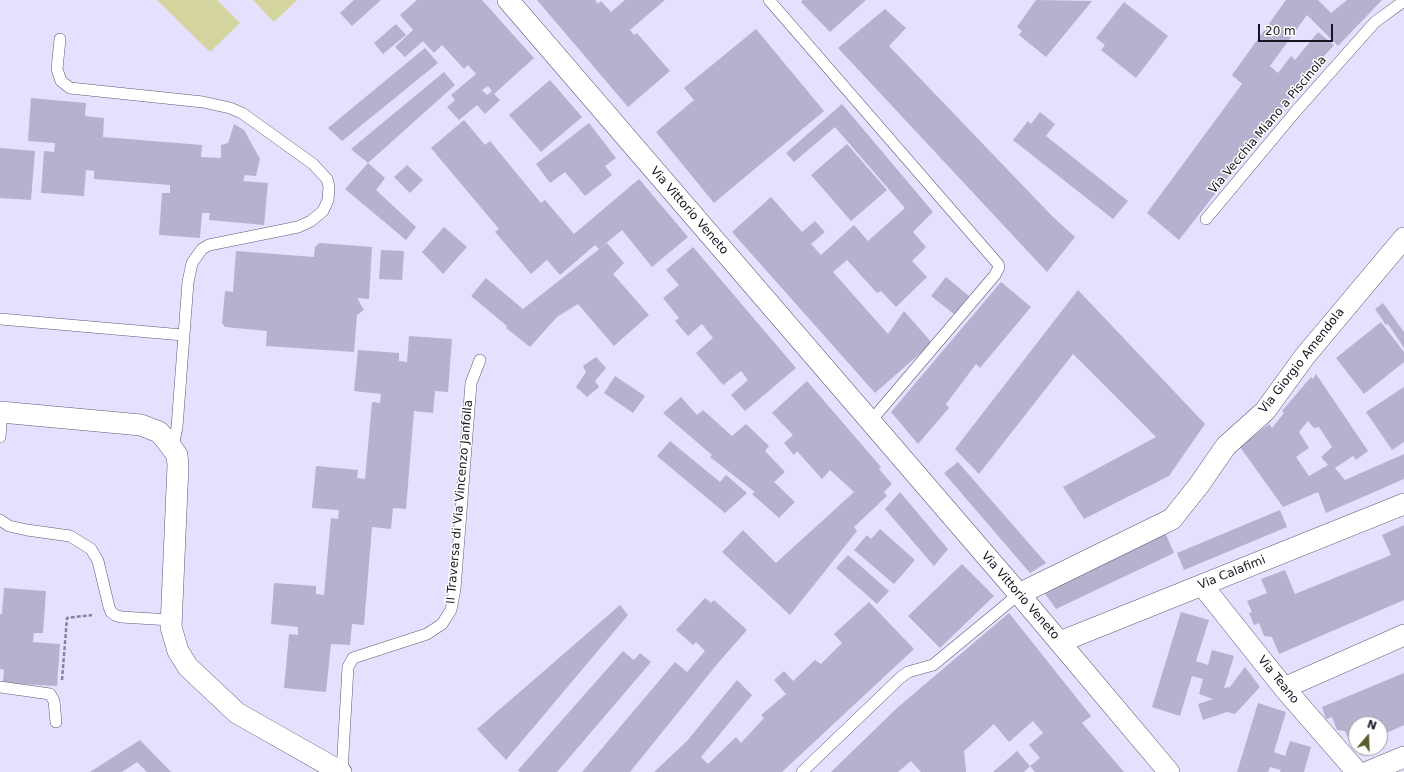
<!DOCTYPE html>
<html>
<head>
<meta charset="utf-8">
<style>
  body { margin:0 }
  #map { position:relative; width:1404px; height:772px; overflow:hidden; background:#e4e0fe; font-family:"DejaVu Sans",sans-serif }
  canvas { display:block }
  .north { position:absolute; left:1348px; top:716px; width:40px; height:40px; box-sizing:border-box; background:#fff; border:1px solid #a2a1a5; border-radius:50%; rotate:19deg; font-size:11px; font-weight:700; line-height:16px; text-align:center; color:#17151f }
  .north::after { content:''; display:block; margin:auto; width:14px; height:18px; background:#5b5b28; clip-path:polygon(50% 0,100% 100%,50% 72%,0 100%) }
  .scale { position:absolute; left:1258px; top:24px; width:75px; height:18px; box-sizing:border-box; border:2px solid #17151f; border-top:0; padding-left:5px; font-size:12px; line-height:14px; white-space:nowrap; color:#17151f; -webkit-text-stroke:3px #fff; paint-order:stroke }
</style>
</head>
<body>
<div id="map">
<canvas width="1404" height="772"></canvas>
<div class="north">N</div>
<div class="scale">20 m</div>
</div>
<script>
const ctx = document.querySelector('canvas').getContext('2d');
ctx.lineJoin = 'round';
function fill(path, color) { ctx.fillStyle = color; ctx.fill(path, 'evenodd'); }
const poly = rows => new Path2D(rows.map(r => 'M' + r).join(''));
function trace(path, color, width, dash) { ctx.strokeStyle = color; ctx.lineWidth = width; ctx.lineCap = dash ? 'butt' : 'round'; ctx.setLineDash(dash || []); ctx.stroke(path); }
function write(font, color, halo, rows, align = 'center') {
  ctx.font = font + ' "DejaVu Sans",sans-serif'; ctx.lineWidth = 3; ctx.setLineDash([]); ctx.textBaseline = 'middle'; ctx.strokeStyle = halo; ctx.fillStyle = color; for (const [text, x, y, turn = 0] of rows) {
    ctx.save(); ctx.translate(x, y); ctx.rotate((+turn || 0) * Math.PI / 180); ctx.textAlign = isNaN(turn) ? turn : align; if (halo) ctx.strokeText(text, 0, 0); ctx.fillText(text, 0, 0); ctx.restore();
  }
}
fill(poly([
  [157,0,217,0,240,23,210,52],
  [253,0,297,0,274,22]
]), '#d4d59e');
fill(poly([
  [354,0,381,0,352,26,340,13],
  [417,0,482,0,534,58,494,94,500,100,485,114,477,105,459,120,447,107,455,100,451,95,476,74,468,65,464,69,442,45,434,53,423,41,405,57,395,47,413,30,400,15],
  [488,86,492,91,487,95,482,90],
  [537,0,595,0,598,4,601,1,611,12,625,0,665,0,630,30,634,35,637,33,670,71,628,107],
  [803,0,866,0,830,32,801,2],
  [1036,0,1092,1,1046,57,1019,35,1022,31,1017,27],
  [1286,0,1318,0,1331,13,1347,0,1382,0,1338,46,1307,15,1270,66,1278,73,1291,56,1295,60,1318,32,1334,45,1310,72,1179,240,1147,213,1242,84,1232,75],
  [1124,2,1168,36,1136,78,1101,50,1105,45,1096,38],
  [885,9,906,28,889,46,1053,217,1075,237,1047,272,838,48],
  [396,24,406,35,383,54,374,43],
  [756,29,824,111,714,203,656,132,694,100,684,88],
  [425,48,438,63,342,141,328,128],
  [444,72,455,85,368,163,351,149],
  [550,80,582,117,541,152,509,115],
  [31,98,86,103,85,116,104,118,103,137,202,145,201,157,221,158,221,145,228,143,234,124,244,130,260,159,256,176,245,175,243,181,268,183,264,225,209,220,210,213,202,213,200,238,159,235,162,193,170,193,170,185,94,179,94,171,86,170,84,196,41,193,44,151,54,152,55,143,28,141],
  [842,104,933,212,913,232,926,247,912,261,927,277,896,307,881,291,877,293,847,260,833,272,888,334,904,311,932,343,875,393,732,232,771,197,802,232,815,221,825,232,811,244,821,255,854,225,868,241,905,208,835,127,794,162,786,153],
  [1040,112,1055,124,1046,136,1128,201,1113,219,1013,140,1028,121,1031,124],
  [464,120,485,145,490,141,541,203,545,200,574,234,639,179,688,237,652,267,622,230,599,249,595,245,560,275,547,260,531,274,495,232,499,229,431,148],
  [589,123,616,158,605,166,612,175,585,196,565,172,550,183,536,164],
  [847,144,887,190,851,221,811,175],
  [0,148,35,151,31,200,0,198],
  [368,163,385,178,376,190,416,227,406,240,345,189],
  [407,165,423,180,410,193,394,177],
  [444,227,467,247,443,274,422,252],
  [319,243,372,247,369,299,357,298,364,310,357,315,354,352,266,346,267,331,225,327,222,323,225,291,233,292,236,251,314,257,315,247],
  [607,243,624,263,613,274,649,315,614,346,578,304,557,317,530,347,506,328,507,326,471,296,486,278,523,309],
  [693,247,796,368,745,411,731,395,748,380,741,371,723,385,696,353,713,338,702,324,688,336,675,321,679,318,663,298,679,285,666,270],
  [381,250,404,251,402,280,379,279],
  [946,277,969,296,954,314,931,296],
  [1001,282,1031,307,980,368,976,364,946,404,949,408,918,444,891,412],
  [1078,290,1205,424,1169,476,1084,519,1063,487,1156,437,1073,354,979,474,955,449],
  [1383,303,1404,332,1404,348,1388,324,1386,325,1375,309],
  [1381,322,1404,352,1404,362,1364,394,1336,358],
  [409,336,452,339,448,392,435,391,433,413,414,411,406,509,393,508,391,529,372,527,364,625,352,624,350,645,331,644,326,692,284,688,289,634,298,635,298,627,271,624,274,583,316,586,316,594,324,595,331,518,338,519,339,510,312,508,316,466,358,470,357,478,365,479,372,402,380,403,381,394,354,391,358,350,399,353,399,361,407,362],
  [596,357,606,368,595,381,599,387,587,397,576,387,586,372,583,366],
  [1316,374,1368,451,1356,460,1353,456,1335,468,1345,480,1404,454,1404,479,1326,513,1318,492,1283,507,1240,447,1269,424,1272,428,1284,413,1282,411,1311,377,1313,379],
  [1308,421,1314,428,1319,427,1332,447,1321,457,1328,465,1309,476,1296,457,1309,448,1299,432],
  [615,376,645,396,633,413,604,393],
  [807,381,881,467,879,469,892,484,884,492,887,496,854,527,857,531,790,615,722,552,743,530,776,563,854,492,830,470,822,479,797,451,794,455,784,443,793,435,772,413],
  [1404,387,1404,442,1392,450,1366,412],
  [681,397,697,415,703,410,732,436,746,424,769,446,765,451,785,472,774,482,795,502,779,518,752,494,755,492,710,457,712,455,663,413],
  [670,441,720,482,726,475,747,493,725,513,657,456],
  [958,462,1046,563,1030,573,944,473],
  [900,492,948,549,934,566,885,509],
  [1280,510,1287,527,1184,570,1177,553],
  [1404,525,1404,600,1279,654,1272,637,1264,636,1259,623,1254,625,1249,613,1252,612,1247,601,1267,593,1261,579,1285,570,1295,594,1391,555,1382,535],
  [880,529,915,560,894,584,854,550,867,535,871,539],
  [1165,532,1174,553,1056,609,1043,591],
  [848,555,889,591,877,604,836,568],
  [962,564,994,596,940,648,908,616],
  [4,588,46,591,43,633,34,633,33,642,60,644,57,686,3,683,4,670,0,669,0,614,2,614],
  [705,598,711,603,714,600,747,630,718,663,630,772,582,772,675,662,687,672,705,651,696,642,693,645,676,630],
  [869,602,914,649,782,772,654,772,687,741,737,680,752,695,701,757,708,764,736,737,741,743,764,718,761,715,786,694,774,680,784,671,793,681,815,660,821,664,842,643,834,634],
  [620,605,628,615,506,760,477,729],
  [1181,612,1209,620,1196,661,1208,665,1212,650,1234,656,1224,688,1230,687,1245,667,1260,687,1235,714,1227,712,1203,720,1198,704,1213,699,1199,694,1203,679,1192,676,1180,716,1152,707],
  [1009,613,1091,716,1082,723,1124,772,1035,772,1030,766,1024,772,993,772,1017,751,1030,766,1040,758,1029,745,1043,733,1033,721,1009,742,994,724,964,751,966,772,921,772,911,761,898,772,831,772,897,708],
  [623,651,634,660,640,653,651,662,557,772,520,772,518,770],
  [1404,673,1404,725,1380,736,1380,724,1356,724,1356,746,1352,748,1345,731,1337,730,1332,717,1326,719,1322,707],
  [1258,703,1286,712,1274,752,1285,756,1290,741,1311,747,1304,772,1280,772,1281,770,1270,767,1268,772,1237,772],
  [140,740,171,772,147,772,137,762,122,772,90,772]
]), '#b5b1ce');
const lane = poly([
  [769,0,998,264,999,267,995,275,870,422],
  [60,39,57,69,61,81,70,88,203,102,230,108,242,113,313,164,327,179,329,187,328,200,323,211,311,221,298,227,209,245,202,249,192,263,188,282,177,427,173,447],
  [1206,219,1296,111,1375,22,1404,1],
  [0,319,183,335],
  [0,437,2,412],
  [0,520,9,526,27,530,70,536,91,549,98,561,109,607,111,612,115,615,121,617,171,620],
  [0,687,50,694,54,701,56,722],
  [342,772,348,667,353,658,427,634,442,624,451,610,455,589,471,383,480,360],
  [802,772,900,678,908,672,933,665,1019,594]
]);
const street = poly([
  [508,0,1019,594,1169,772],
  [0,412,141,425,159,432,166,440,177,455,178,465,171,627,178,651,188,667,237,713,341,772],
  [1202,585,1284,688,1357,772],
  [1019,594,1172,519,1199,485,1226,446,1265,411,1305,356,1404,238],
  [1060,642,1404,504],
  [1284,688,1404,635],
  [1368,772,1404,757]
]);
trace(lane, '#5d5a74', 12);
trace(street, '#5d5a74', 22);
trace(poly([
  [62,680,67,618,92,615]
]), '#88859a', 2.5, [4, 2]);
trace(lane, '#fff', 11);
trace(street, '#fff', 21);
write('12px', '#17151f', '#fff', [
  ["Via Vecchia Miano a Piscinola",1268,125,-50],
  ["Via Vittorio Veneto",689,211,49],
  ["Via Giorgio Amendola",1302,361,-52],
  ["II Traversa di Via Vincenzo Janfolla",460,502,-85],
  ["Via Calafimi",1232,573,-22],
  ["Via Vittorio Veneto",1020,596,49],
  ["Via Teano",1278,680,51]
]);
</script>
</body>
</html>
